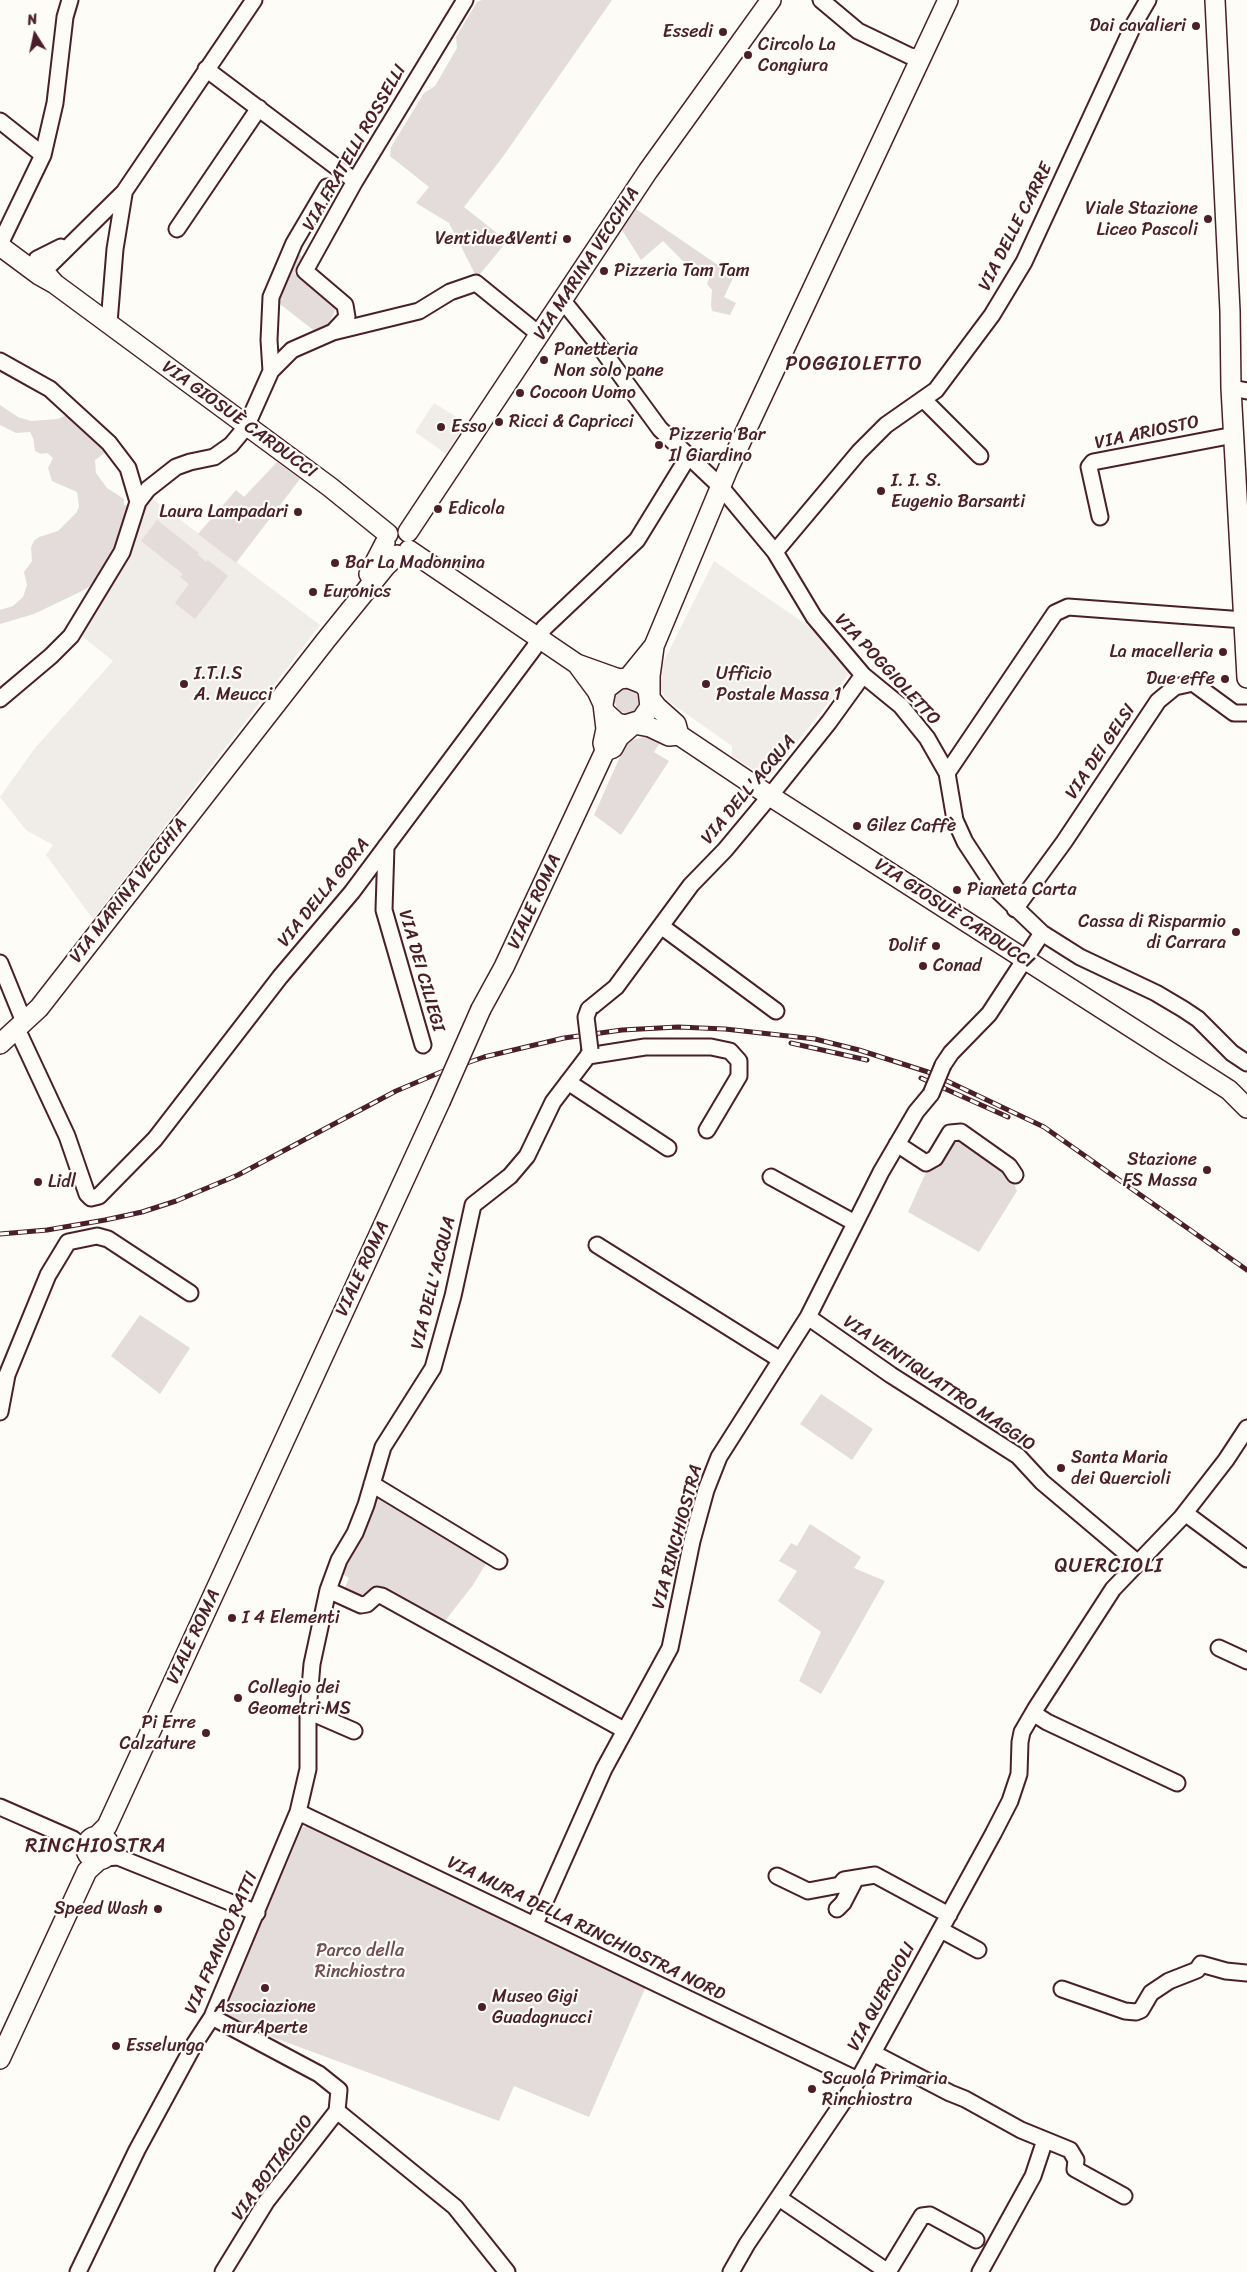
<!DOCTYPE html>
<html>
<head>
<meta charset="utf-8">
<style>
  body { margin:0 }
  #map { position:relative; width:1247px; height:2272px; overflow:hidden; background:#fdfcf7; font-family:Sriracha,sans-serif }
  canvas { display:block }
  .north { position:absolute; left:10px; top:10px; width:50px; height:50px; -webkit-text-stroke:4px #fdfcf7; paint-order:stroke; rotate:350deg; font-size:14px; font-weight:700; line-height:20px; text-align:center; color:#4a1f2b }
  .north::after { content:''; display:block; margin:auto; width:18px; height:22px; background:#4a1f2b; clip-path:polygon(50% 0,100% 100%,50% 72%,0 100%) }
</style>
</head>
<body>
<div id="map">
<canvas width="1247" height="2272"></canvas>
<div class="north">N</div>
</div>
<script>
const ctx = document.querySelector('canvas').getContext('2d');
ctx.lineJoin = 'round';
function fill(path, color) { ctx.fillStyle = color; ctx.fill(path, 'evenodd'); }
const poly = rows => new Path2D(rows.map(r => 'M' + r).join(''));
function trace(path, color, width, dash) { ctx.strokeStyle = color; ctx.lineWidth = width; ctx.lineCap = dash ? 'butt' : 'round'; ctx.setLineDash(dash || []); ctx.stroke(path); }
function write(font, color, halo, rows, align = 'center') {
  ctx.font = font + ' Sriracha,sans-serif'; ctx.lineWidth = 4.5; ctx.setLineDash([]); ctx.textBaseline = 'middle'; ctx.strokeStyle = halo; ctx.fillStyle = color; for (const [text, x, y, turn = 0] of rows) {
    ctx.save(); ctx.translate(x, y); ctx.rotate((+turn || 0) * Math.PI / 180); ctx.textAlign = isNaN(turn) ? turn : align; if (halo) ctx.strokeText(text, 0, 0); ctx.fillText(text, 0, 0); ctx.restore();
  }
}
fill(poly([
  [434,403,466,423,446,454,415,432],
  [146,494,320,625,93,919,46,855,53,845,26,830,0,797,35,748,113,661,78,633],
  [714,561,814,630,849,673,836,693,768,779,732,756,732,746,671,703,664,696,659,686,660,669]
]), '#f0ece8');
fill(poly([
  [482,0,612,0,502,158,464,207,507,241,477,278,449,223,416,203,429,187,390,156,391,147,424,93,435,86,457,48,456,37,477,2],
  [636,209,734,276,724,297,736,303,730,315,712,311,711,305,712,290,707,284,710,275,684,262,663,241,641,260,622,230],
  [292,250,303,257,294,273,337,307,327,327,317,333,271,297],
  [0,405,18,417,31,421,58,419,71,413,110,449,95,460,96,473,107,488,124,499,124,505,133,507,122,545,100,579,82,591,34,614,0,624,0,610,13,606,23,597,27,585,24,572,32,561,31,547,34,541,39,537,58,531,77,512,79,506,77,492,52,481,48,468,53,458,47,453,41,454,35,451,33,438,30,432,16,433,0,425],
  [277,462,300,479,236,563,198,534,236,490,244,497],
  [157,520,199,553,198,555,206,562,208,560,228,576,195,619,175,603,189,584,180,577,183,574,141,541],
  '615 701a12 12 0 1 1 24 0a12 12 0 1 1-24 0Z',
  [649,736,660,743,654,752,669,761,621,835,594,815,627,741],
  [956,1136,1008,1170,1017,1191,979,1252,908,1212,927,1170,936,1166],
  [140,1315,190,1348,160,1394,111,1356],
  [821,1394,873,1429,852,1460,800,1424],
  [378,1493,488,1560,473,1585,441,1626,374,1591,365,1602,342,1594,349,1578,342,1574],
  [810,1524,861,1557,854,1568,885,1581,821,1694,799,1681,821,1632,778,1601,797,1571,779,1561,791,1543,797,1546],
  [307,1826,647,1984,589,2117,514,2086,499,2121,221,2018,302,1828]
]), '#e3dcda');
const minor = poly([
  [821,0,858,31,910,56,921,58],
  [206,69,355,181],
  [0,121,43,155],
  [177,229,259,108],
  [0,244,43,155,55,103,65,17,70,0],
  [37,259,61,247],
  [47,275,48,267,124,192,254,0],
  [563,301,597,343,660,429,720,486,775,552,814,617,863,675,901,706,927,738,947,773,955,820,965,842,996,889,1042,933,1080,957,1156,993,1183,1009,1198,1019,1232,1053,1247,1063],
  [109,323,115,249,124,194],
  [334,331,347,317,345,305,305,271,355,181,465,0],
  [0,361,50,389,109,443,128,468,138,502],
  [271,371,269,340,271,297,294,243,327,187],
  [1231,388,1247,391],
  [923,399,980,456],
  [1100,517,1089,467,1093,462,1234,435],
  [775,552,859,452,886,425,936,390,992,315,1024,262,1134,24,1148,0],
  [0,699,51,656,71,636,122,552,138,502,148,489,176,467,190,462,214,457,231,445,246,427,271,371,292,350,333,332,419,311,450,292,476,283,540,335],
  [947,773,1055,613,1068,607,1244,620],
  [386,846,384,910,423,1045],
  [1015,909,1064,842,1158,701,1175,687,1193,683,1234,713,1247,713],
  [661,926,776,1011],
  [0,963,24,1022],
  [589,1009,616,987,691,885,725,850,770,796,829,722,863,675],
  [17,1029,67,1136,87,1194,91,1198,99,1196,155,1139,280,977,352,892,534,648,544,628,637,540,688,457],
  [588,1056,645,1047,711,1047,730,1051,739,1061,739,1076,707,1130],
  [943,1065,951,1053,989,1014,1042,933],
  [568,1082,668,1148],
  [897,1144,926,1163,935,1158,950,1133,961,1132,1009,1166,1015,1175],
  [771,1177,855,1223],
  [597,1245,779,1359],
  [808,1317,891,1375,1018,1456,1042,1482,1138,1563],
  [0,1412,7,1375,48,1275,68,1242,97,1236,108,1239,190,1293],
  [372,1484,499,1561],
  [1185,1513,1247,1559],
  [328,1590,361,1605,367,1604,377,1595,382,1596,624,1730],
  [1219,1648,1247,1661],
  [308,1711,354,1731],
  [1033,1713,1047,1722,1177,1783],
  [0,1807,73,1839,85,1849],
  [298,1812,858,2080],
  [104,1858,118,1857,257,1913],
  [777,1876,808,1891,840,1885,844,1880,875,1875,949,1915],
  [837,1909,843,1903,856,1878],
  [535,1924,604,1769,670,1648,692,1541,706,1490,719,1457,808,1317,881,1172,916,1112,931,1094],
  [941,1930,978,1950],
  [1062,1989,1125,2011,1136,2012,1141,2010,1151,1993,1169,1981,1197,1970,1201,1964,1226,1971,1247,1973],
  [212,2017,319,2074,339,2090,337,2111],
  [873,2053,950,2093,965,2099,1021,2130,1070,2150,1076,2160,1075,2169,1124,2196],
  [337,2111,455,2207,507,2272],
  [779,2198,888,2272],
  [78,2272,137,2150,195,2043,212,2017,298,1812,308,1769,308,1711,312,1664,328,1590,339,1560,355,1533,366,1505,383,1447,433,1368,453,1296,473,1205,510,1176,527,1156,553,1102,588,1056,590,1050],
  [223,2272,266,2202,337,2111],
  [731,2272,747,2244,858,2080,993,1834,1010,1801,1019,1774,1020,1742,1022,1732,1036,1708,1113,1589,1181,1518,1226,1460,1247,1428],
  [888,2272,922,2216,930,2215,976,2240],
  [980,2272,1033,2176,1045,2140]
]);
const major = poly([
  [1215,0,1230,311,1231,388,1247,678],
  [0,246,39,275,55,284],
  [47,275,55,284,330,487,388,534],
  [408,532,648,171,771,0],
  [409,550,577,664,619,679],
  [369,574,385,543],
  [654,647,650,676,650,698,657,707,676,724,679,735],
  [577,664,597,691,603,704],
  [628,678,654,646,728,469,948,0],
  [605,751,603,743,606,729,603,704,606,689,619,679,628,678,643,684,648,690,650,707,641,720,625,725,617,723,605,712],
  [481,1009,504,967,605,751,613,748,619,737,634,724,650,727,669,736,679,735,770,796,1229,1090,1247,1108],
  [0,1044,39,1008,326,640,385,567,397,555],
  '86 1848a12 12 0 1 1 24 0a12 12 0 1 1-24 0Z',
  [97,1836,107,1826,440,1102],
  [0,2059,87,1871,99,1860]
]);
trace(minor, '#4a1f2b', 19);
trace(major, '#4a1f2b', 22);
trace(minor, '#fdfcf7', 15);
trace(major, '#fdfcf7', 19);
const rail = poly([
  [791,1043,867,1060],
  [921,1078,1008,1117],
  [0,1234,47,1230,105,1220,142,1212,176,1201,238,1175,396,1091,441,1072,484,1057,564,1038,622,1030,678,1027,725,1029,815,1039,859,1050,928,1072,1044,1127,1247,1270]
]);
trace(rail, '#4a1f2b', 5);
trace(rail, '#fdfcf7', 3, [9]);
const minorBridge = poly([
  [589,1009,586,1017,590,1050],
  [931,1094,943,1065]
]);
const majorBridge = poly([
  [440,1102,481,1009]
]);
trace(minorBridge, '#4a1f2b', 19, []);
trace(majorBridge, '#4a1f2b', 22, []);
trace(minorBridge, '#fdfcf7', 15);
trace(majorBridge, '#fdfcf7', 19);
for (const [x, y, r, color] of [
  [1196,26,5,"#4a1f2b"],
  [723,32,5,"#4a1f2b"],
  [748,55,5,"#4a1f2b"],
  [1208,219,5,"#4a1f2b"],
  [567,239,5,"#4a1f2b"],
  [604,271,5,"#4a1f2b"],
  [544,360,5,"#4a1f2b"],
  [520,393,5,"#4a1f2b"],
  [499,422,5,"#4a1f2b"],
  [441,427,5,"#4a1f2b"],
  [659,445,5,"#4a1f2b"],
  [881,491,5,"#4a1f2b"],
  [438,509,5,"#4a1f2b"],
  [298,512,5,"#4a1f2b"],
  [335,563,5,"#4a1f2b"],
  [313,592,5,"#4a1f2b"],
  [1223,652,5,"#4a1f2b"],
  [1225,679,5,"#4a1f2b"],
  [184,684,5,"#4a1f2b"],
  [706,684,5,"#4a1f2b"],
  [857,826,5,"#4a1f2b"],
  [957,890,5,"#4a1f2b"],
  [1236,932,5,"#4a1f2b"],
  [936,946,5,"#4a1f2b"],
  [923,966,5,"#4a1f2b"],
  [1207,1170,5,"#4a1f2b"],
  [38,1182,5,"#4a1f2b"],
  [1061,1468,5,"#4a1f2b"],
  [232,1618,5,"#4a1f2b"],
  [238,1698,5,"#4a1f2b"],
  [206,1733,5,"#4a1f2b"],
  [158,1909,5,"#4a1f2b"],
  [265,1988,5,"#4a1f2b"],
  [482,2007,5,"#4a1f2b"],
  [116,2046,5,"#4a1f2b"],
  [812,2089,5,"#4a1f2b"]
]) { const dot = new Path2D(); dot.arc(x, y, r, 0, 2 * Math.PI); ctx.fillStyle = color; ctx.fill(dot); trace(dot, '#fdfcf7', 2); }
write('18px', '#4a1f2b', '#fdfcf7', [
  ["Dai cavalieri",1186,26,"right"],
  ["Essedi",713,32,"right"],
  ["Circolo La",758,45],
  ["Congiura",758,66],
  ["Viale Stazione",1198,209,"right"],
  ["Liceo Pascoli",1198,230,"right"],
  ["Ventidue&Venti",557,239,"right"],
  ["Pizzeria Tam Tam",614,271],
  ["Panetteria",554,350],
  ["Non solo pane",554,371],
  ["Cocoon Uomo",530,393],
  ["Ricci & Capricci",509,422],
  ["Esso",451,427],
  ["Pizzeria Bar",669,435],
  ["Il Giardino",669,456],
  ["I. I. S.",891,481],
  ["Eugenio Barsanti",891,502],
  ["Edicola",448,509],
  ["Laura Lampadari",288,512,"right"],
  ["Bar La Madonnina",345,563],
  ["Euronics",323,592],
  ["La macelleria",1213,652,"right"],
  ["I.T.I.S",194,674],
  ["A. Meucci",194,695],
  ["Ufficio",716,674],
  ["Postale Massa 1",716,695],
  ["Due effe",1215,679,"right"],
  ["Gilez Caffè",867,826],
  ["Pianeta Carta",967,890],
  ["Cassa di Risparmio",1226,922,"right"],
  ["di Carrara",1226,943,"right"],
  ["Dolif",926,946,"right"],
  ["Conad",933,966],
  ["Stazione",1197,1160,"right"],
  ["FS Massa",1197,1181,"right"],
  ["Lidl",48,1182],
  ["Santa Maria",1071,1458],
  ["dei Quercioli",1071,1479],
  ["I 4 Elementi",242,1618],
  ["Collegio dei",248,1688],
  ["Geometri MS",248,1709],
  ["Pi Erre",196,1723,"right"],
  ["Calzature",196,1744,"right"],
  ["Speed Wash",148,1909,"right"],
  ["Museo Gigi",492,1997],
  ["Guadagnucci",492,2018],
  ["Associazione",265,2007,"center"],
  ["murAperte",265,2028,"center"],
  ["Esselunga",126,2046],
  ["Scuola Primaria",822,2079],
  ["Rinchiostra",822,2100]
], 'left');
write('18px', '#4a1f2b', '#fdfcf7', [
  ["VIA FRATELLI ROSSELLI",355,148,-60],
  ["VIA DELLE CARRE",1016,227,-63],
  ["VIA MARINA VECCHIA",587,264,-57],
  ["VIA GIOSUÈ CARDUCCI",239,420,36],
  ["VIA ARIOSTO",1147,433,-12],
  ["VIA POGGIOLETTO",887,670,47],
  ["VIA DEI GELSI",1101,752,-56],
  ["VIA DELL'ACQUA",749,790,-50],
  ["VIA MARINA VECCHIA",129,891,-52],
  ["VIA DELLA GORA",324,893,-51],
  ["VIALE ROMA",535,902,-65],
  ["VIA GIOSUÈ CARDUCCI",954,914,33],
  ["VIA DEI CILIEGI",421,971,74],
  ["VIALE ROMA",363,1269,-65],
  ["VIA DELL'ACQUA",434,1283,-76],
  ["VIA VENTIQUATTRO MAGGIO",939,1384,34],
  ["VIA RINCHIOSTRA",678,1537,-75],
  ["VIALE ROMA",194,1637,-65],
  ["VIA MURA DELLA RINCHIOSTRA NORD",586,1929,26],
  ["VIA FRANCO RATTI",222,1943,-66],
  ["VIA QUERCIOLI",882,1997,-61],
  ["VIA BOTTACCIO",273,2168,-54]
]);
write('18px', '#704e57', '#fdfcf7', [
  ["Parco della",360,1951],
  ["Rinchiostra",360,1972]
]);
ctx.letterSpacing = '1px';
write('20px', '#4a1f2b', '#fdfcf7', [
  ["POGGIOLETTO",854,365],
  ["QUERCIOLI",1109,1567],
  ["RINCHIOSTRA",96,1847]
]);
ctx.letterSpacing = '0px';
</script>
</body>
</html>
